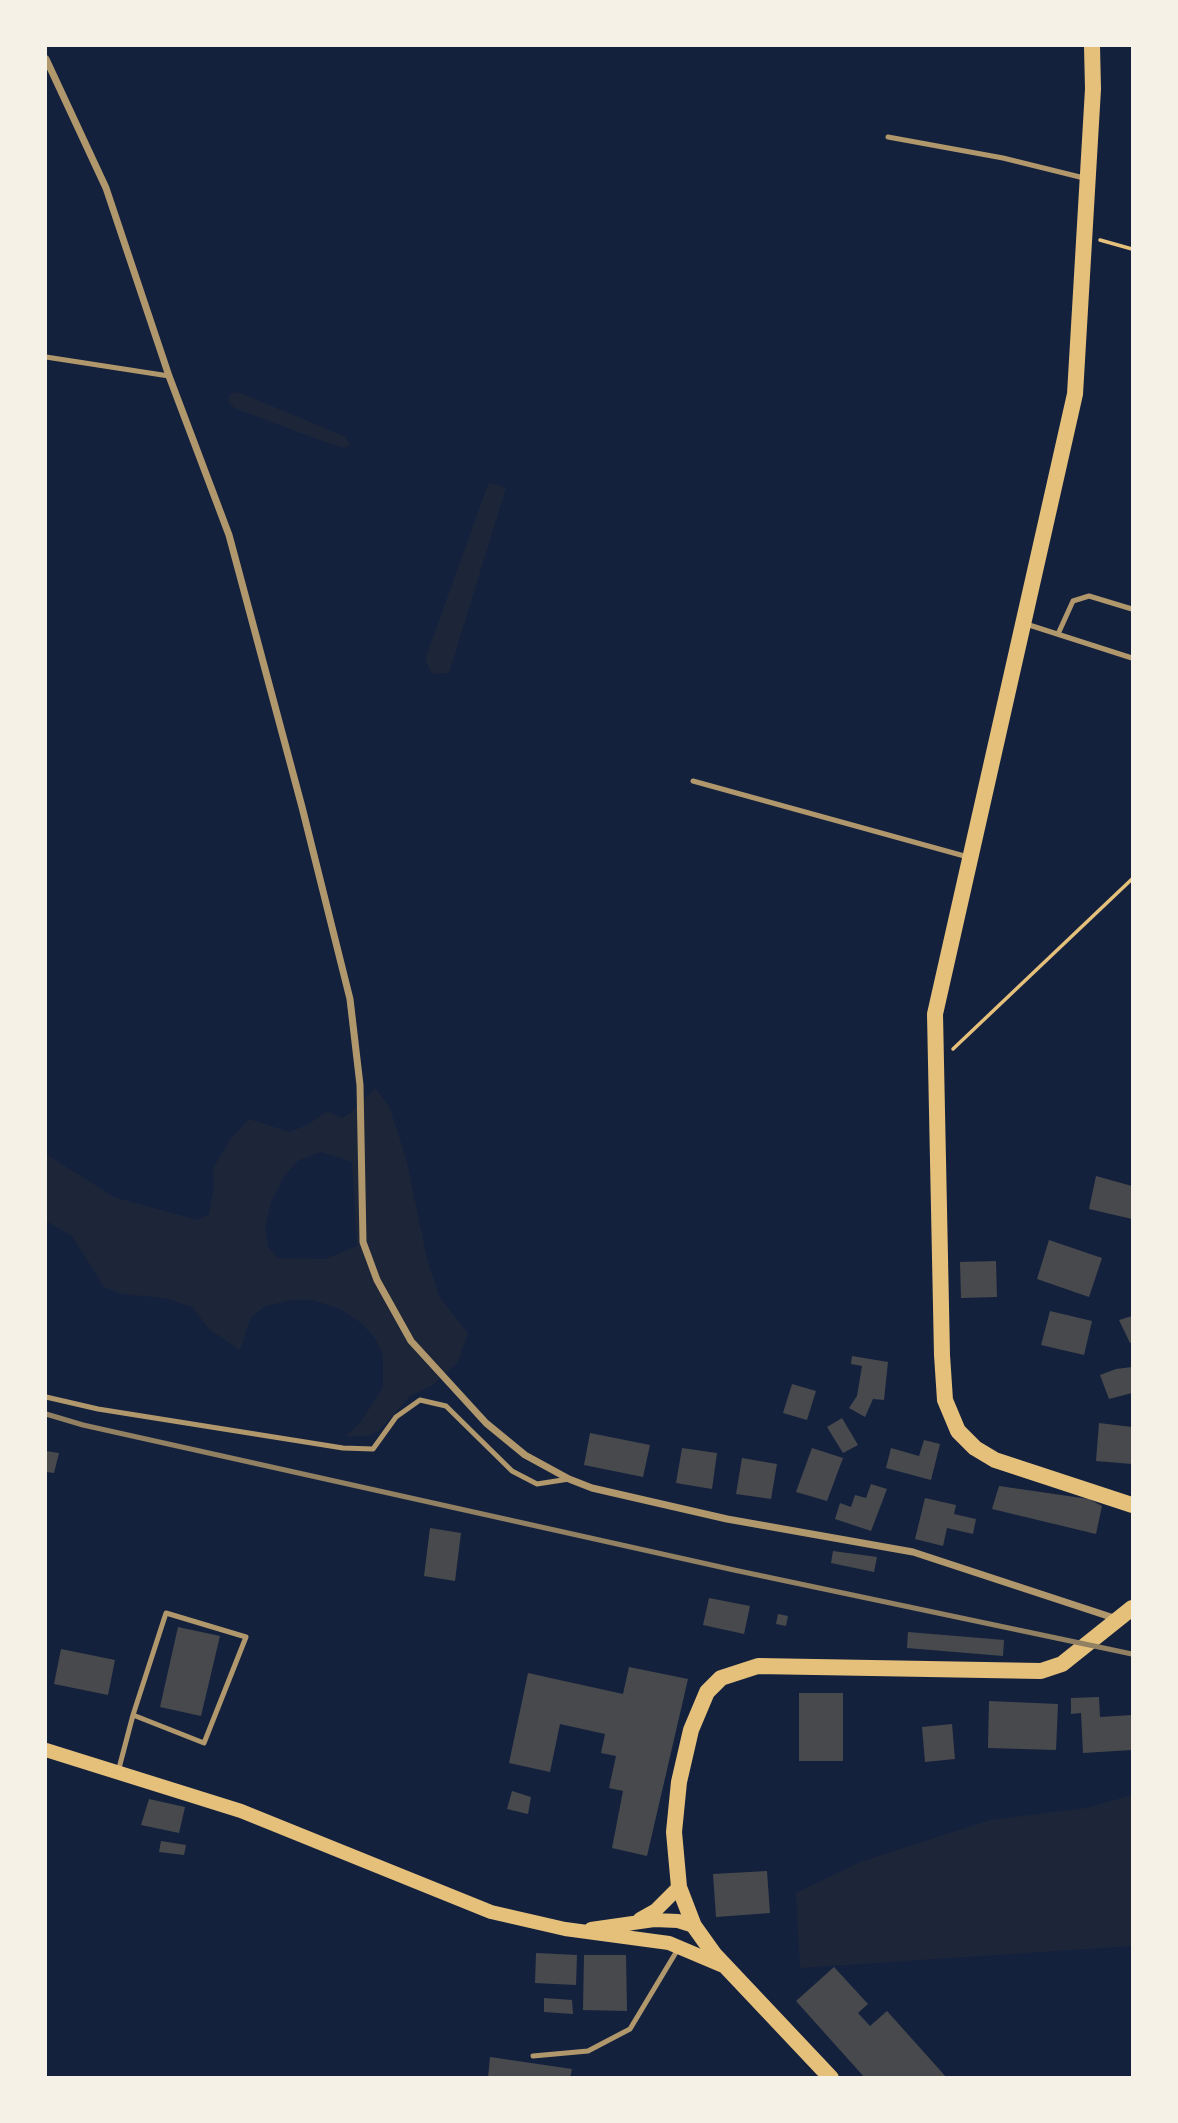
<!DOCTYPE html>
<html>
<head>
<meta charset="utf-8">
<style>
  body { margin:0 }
  #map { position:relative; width:1178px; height:2123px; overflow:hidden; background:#14213d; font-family:Rubik,sans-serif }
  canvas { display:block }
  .frame { position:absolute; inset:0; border:47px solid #f6f1e7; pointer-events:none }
</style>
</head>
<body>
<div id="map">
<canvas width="1178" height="2123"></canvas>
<div class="frame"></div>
</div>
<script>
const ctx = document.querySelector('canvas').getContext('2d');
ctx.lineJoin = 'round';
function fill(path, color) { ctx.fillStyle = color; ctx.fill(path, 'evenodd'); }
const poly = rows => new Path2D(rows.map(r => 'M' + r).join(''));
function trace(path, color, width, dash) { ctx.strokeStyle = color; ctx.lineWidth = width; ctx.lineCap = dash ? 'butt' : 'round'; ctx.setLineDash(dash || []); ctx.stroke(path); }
fill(poly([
  [238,392,346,437,350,445,344,448,328,443,234,408,228,401,230,394],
  [489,482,506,488,449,673,432,674,425,659],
  [375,1088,389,1106,397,1130,407,1162,427,1259,440,1298,468,1333,458,1362,433,1385,410,1396,379,1431,367,1436,346,1436,360,1423,383,1387,383,1356,375,1338,360,1322,340,1309,313,1300,292,1300,266,1306,251,1317,240,1350,209,1329,192,1307,164,1298,122,1294,104,1287,72,1236,46,1221,46,1154,114,1197,197,1220,209,1214,214,1187,213,1168,230,1140,249,1119,290,1132,309,1124,327,1111,342,1118,353,1111],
  [321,1152,352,1162,357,1246,325,1259,278,1258,268,1247,265,1228,271,1202,284,1176,299,1160],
  [1132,1795,1132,1946,800,1968,796,1893,860,1862,990,1820,1086,1808]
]), '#1d2539');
fill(poly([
  [1096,1176,1132,1186,1132,1219,1089,1209],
  [1049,1240,1102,1258,1089,1297,1037,1279],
  [996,1261,997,1297,961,1298,960,1262],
  [1050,1311,1092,1321,1084,1355,1041,1345],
  [1132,1316,1132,1342,1130,1343,1119,1320],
  [852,1356,888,1362,884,1400,873,1399,865,1417,849,1408,857,1396,862,1366,851,1364],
  [1132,1367,1132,1393,1109,1399,1100,1375,1116,1369],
  [792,1384,816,1391,807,1420,783,1413],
  [842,1418,858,1445,843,1453,827,1427],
  [1099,1423,1132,1427,1132,1464,1096,1461],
  [590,1433,650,1445,643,1477,584,1465],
  [924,1440,940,1444,931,1480,886,1468,891,1448,919,1456],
  [682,1448,717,1453,712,1489,676,1483],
  [812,1448,843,1458,827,1501,796,1492],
  [46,1451,59,1453,54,1473,46,1472],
  [742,1458,777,1464,771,1499,736,1494],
  [871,1484,887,1489,871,1531,835,1519,840,1503,851,1507,855,1495,866,1498],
  [999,1486,1089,1499,1102,1506,1096,1534,992,1509],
  [925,1498,956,1505,954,1514,976,1519,973,1534,947,1528,943,1546,915,1539],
  [430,1528,461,1533,455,1581,424,1576],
  [833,1551,877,1557,874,1572,831,1563],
  [709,1598,750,1606,744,1634,703,1625],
  [778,1614,788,1616,786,1626,776,1624],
  [178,1627,220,1636,201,1716,160,1707],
  [908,1632,1004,1640,1003,1656,907,1648],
  [61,1649,115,1660,108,1695,54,1684],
  [629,1667,688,1679,647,1856,612,1848,623,1791,609,1788,616,1756,601,1753,605,1734,560,1724,550,1772,509,1763,528,1673,623,1694],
  [799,1693,843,1693,843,1761,799,1761],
  [1099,1697,1100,1717,1132,1715,1132,1750,1083,1753,1081,1713,1071,1714,1071,1698],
  [989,1701,1058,1704,1056,1750,988,1748],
  [952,1724,955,1759,925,1762,922,1727],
  [512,1791,531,1797,528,1814,507,1809],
  [149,1799,185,1807,179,1833,141,1825],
  [161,1841,186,1845,184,1855,159,1852],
  [767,1871,770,1913,716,1917,713,1874],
  [536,1953,577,1955,576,1985,535,1983],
  [584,1955,626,1955,627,2011,583,2010],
  [834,1967,868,2004,858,2013,870,2026,887,2011,947,2078,865,2078,796,2001],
  [544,1998,572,2000,573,2014,544,2012],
  [490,2057,572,2069,570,2078,488,2078]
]), '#48494c');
trace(poly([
  [1100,240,1132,249],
  [953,1049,1132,879]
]), '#e5c07b', 3.5);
trace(poly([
  [888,137,1003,158,1084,178],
  [46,357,169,376],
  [1026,624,1132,658],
  [1058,634,1073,601,1089,596,1132,609],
  [693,781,968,857],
  [46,1397,98,1409,343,1448,373,1449,396,1417,420,1400,446,1406,512,1471,537,1484,569,1479],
  [118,1772,133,1715,166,1613,246,1637,204,1743,133,1715],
  [533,2056,588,2051,630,2029,678,1949]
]), '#b1986c', 5);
trace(poly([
  [46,59,106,188,169,376,229,535,302,807,350,999,360,1085,363,1242,377,1280,411,1341,486,1423,525,1455,569,1479,592,1488,727,1519,913,1552,1117,1619]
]), '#b1986c', 7);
trace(poly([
  [46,1750,241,1811,491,1912,565,1929,669,1943,721,1965],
  [640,1919,656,1910,679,1887],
  [591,1929,654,1920,678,1921,694,1926]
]), '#e5c07b', 14);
trace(poly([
  [1092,46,1093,89,1075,394,935,1014,942,1355,945,1400,958,1431,975,1448,995,1460,1132,1505],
  [831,2078,714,1954,694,1926,679,1887,674,1832,679,1782,691,1730,707,1692,721,1678,758,1666,1041,1671,1062,1664,1132,1608]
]), '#e5c07b', 16);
trace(poly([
  [46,1414,83,1425,734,1570,1132,1654]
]), '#918062', 5);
</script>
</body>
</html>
